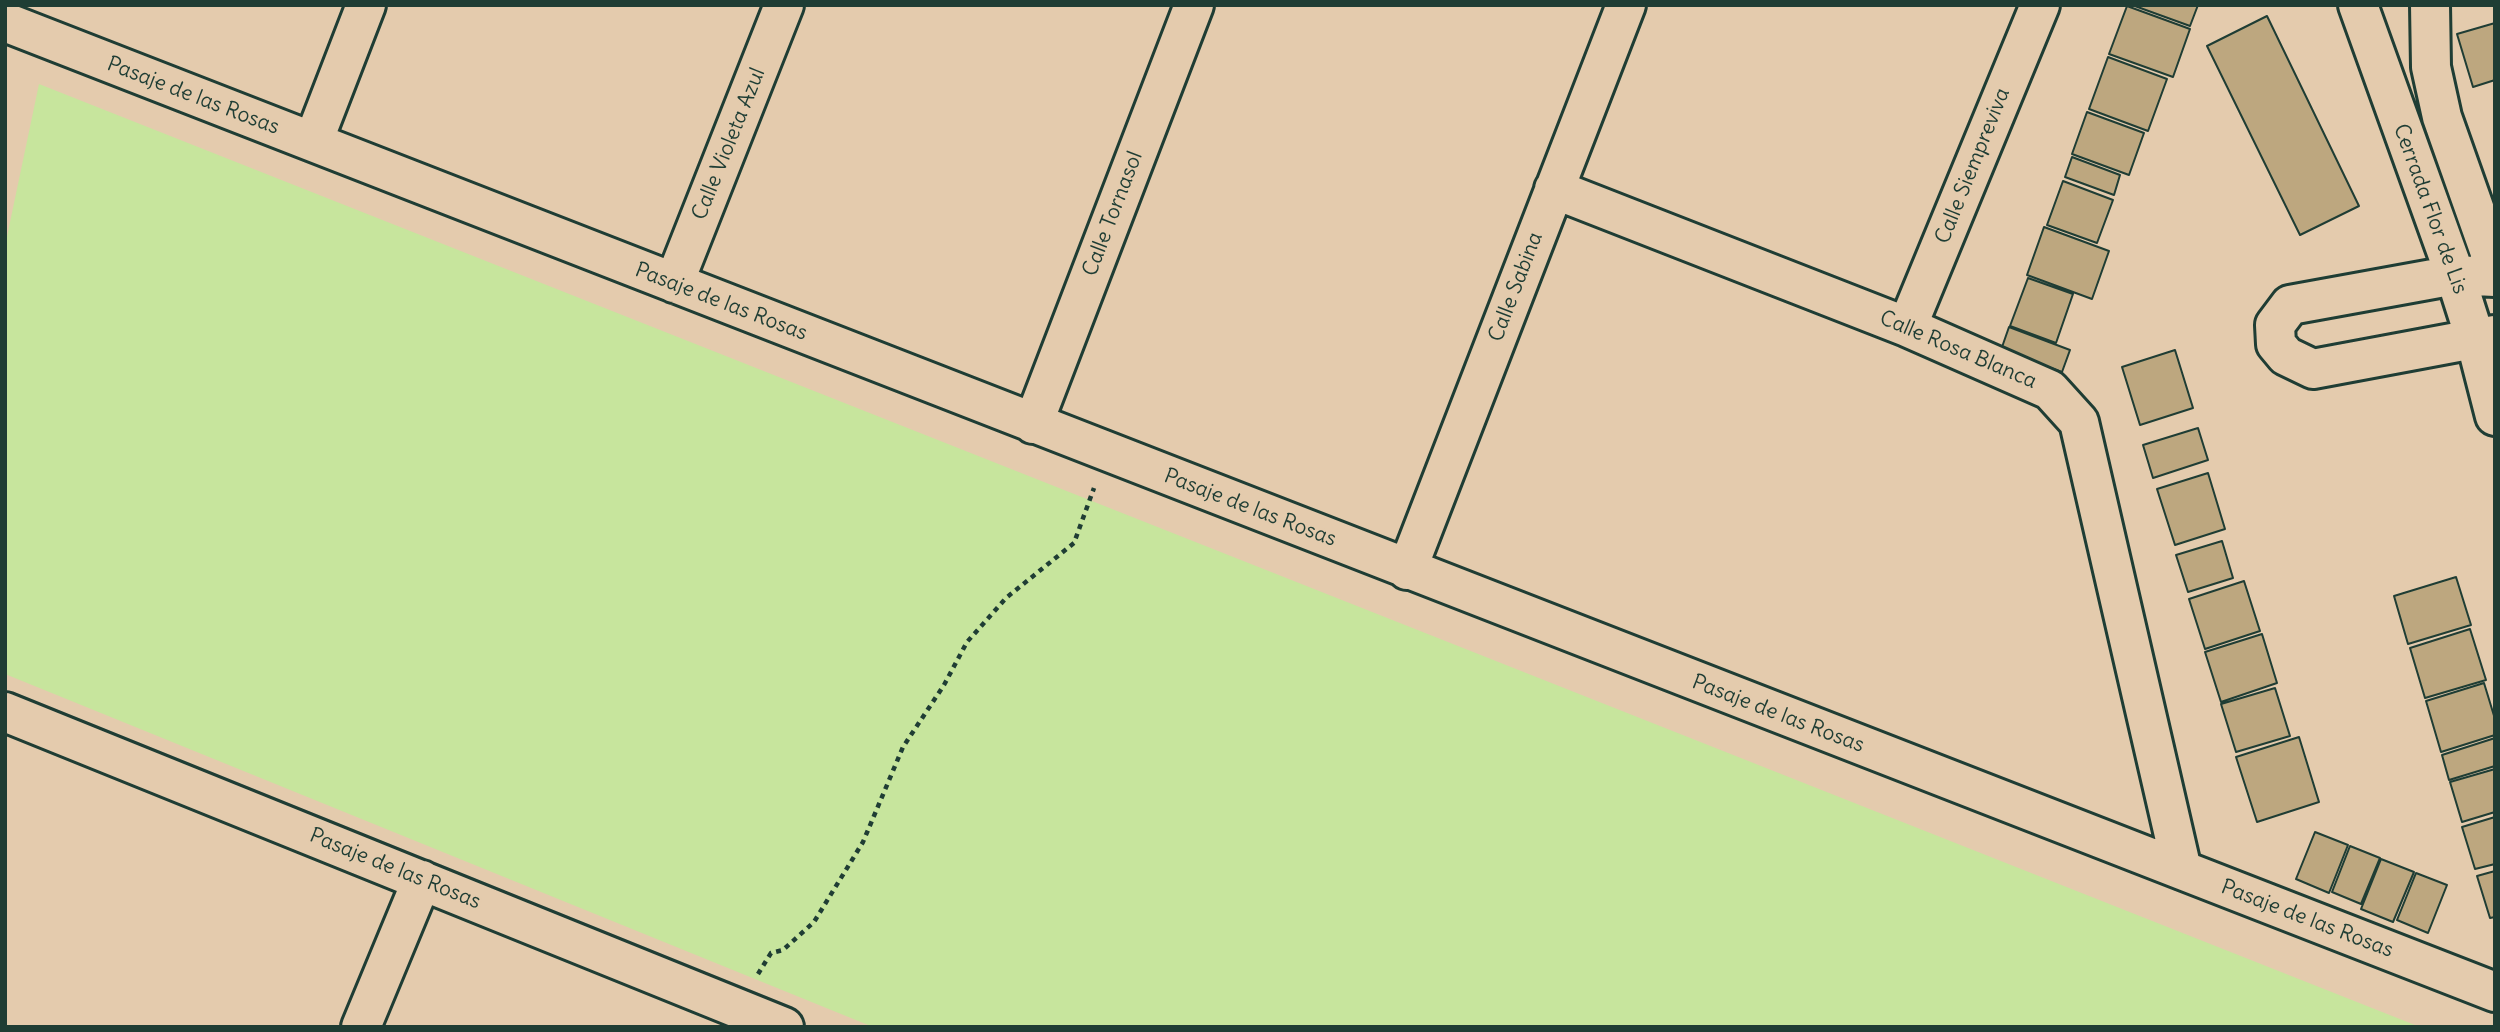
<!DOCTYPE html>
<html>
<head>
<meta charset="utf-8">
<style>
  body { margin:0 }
  #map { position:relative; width:2500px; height:1032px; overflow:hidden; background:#e4cbad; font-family:Delius,sans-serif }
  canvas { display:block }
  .frame { position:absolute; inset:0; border:7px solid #1f3d34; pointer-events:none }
</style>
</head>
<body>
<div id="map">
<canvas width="2500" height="1032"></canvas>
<div class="frame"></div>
</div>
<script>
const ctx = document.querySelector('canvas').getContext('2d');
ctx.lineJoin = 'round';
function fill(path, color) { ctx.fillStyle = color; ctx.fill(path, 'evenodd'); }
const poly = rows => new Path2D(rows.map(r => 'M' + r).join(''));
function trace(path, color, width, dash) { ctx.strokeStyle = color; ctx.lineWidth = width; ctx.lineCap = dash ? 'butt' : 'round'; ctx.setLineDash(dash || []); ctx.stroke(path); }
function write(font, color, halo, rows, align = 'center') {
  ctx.font = font + ' Delius,sans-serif'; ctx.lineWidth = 5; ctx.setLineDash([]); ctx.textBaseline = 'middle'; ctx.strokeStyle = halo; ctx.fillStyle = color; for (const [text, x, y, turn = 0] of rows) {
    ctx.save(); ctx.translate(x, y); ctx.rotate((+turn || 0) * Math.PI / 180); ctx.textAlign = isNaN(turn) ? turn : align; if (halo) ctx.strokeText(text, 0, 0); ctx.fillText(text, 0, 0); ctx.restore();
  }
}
fill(poly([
  [39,84,2420,1027,873,1027,5,674,5,246]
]), '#c7e59d');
const building = poly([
  [2132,5,2198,5,2190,26,2132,5],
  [2127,6,2190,29,2173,77,2109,54,2127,6],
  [2267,16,2359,206,2300,235,2207,46,2267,16],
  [2495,23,2495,80,2473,87,2457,34,2495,23],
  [2108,57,2167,79,2148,131,2089,109,2108,57],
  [2087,112,2144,133,2129,175,2072,154,2087,112],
  [2072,157,2120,175,2114,195,2065,177,2072,157],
  [2063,181,2113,200,2097,243,2047,225,2063,181],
  [2044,227,2109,251,2092,299,2027,275,2044,227],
  [2028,278,2073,294,2056,343,2010,326,2028,278],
  [2009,327,2070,350,2062,372,2001,350,2009,327],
  [2175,350,2193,408,2140,425,2122,367,2175,350],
  [2198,428,2208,460,2153,478,2143,445,2198,428],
  [2208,473,2225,529,2175,545,2157,489,2208,473],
  [2222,541,2233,578,2188,592,2176,555,2222,541],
  [2456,577,2471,625,2408,644,2394,596,2456,577],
  [2244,581,2260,631,2205,649,2189,599,2244,581],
  [2470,629,2486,680,2425,698,2410,648,2470,629],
  [2262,634,2277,683,2221,702,2205,652,2262,634],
  [2484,683,2495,719,2495,735,2441,752,2426,701,2484,683],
  [2275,688,2290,736,2236,752,2221,704,2275,688],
  [2299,737,2319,802,2257,822,2236,757,2299,737],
  [2495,738,2495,766,2449,780,2442,755,2495,738],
  [2495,769,2495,812,2462,822,2450,782,2495,769],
  [2495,817,2495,864,2475,869,2462,827,2495,817],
  [2315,832,2348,845,2329,893,2296,879,2315,832],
  [2350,846,2380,858,2361,904,2332,892,2350,846],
  [2381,859,2414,872,2393,922,2361,909,2381,859],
  [2495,871,2495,917,2490,918,2477,876,2495,871],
  [2416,873,2447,885,2428,933,2397,920,2416,873]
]);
fill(building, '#bda77f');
trace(building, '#1f3d34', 2);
const street = poly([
  [2358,5,2455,275,2475,338,2495,416],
  [2430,5,2431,67,2442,117,2495,267],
  [5,22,2495,992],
  [313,142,366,5],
  [1554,189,1907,327,2050,390,2079,422,2182,870],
  [2495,277,2455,275,2290,305,2275,325,2276,344,2286,356,2313,369,2495,335],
  [674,283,784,5],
  [1907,327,2040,5],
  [1033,424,1194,5],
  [1407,570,1626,5],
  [5,712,784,1027],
  [361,1027,422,880]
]);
trace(street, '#1f3d34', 44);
trace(poly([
  [758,974,771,953,783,950,814,922,863,842,903,747,944,685,967,642,1006,598,1074,543,1094,488]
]), '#1f3d34', 4.5, [5, 5]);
trace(street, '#e4cbad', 38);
write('21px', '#1f3d34', '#e4cbad', [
  ["Pasaje de las Rosas",193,96,21],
  ["Calle Violeta Azul",729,144,-68],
  ["Calle Siempreviva",1973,166,-68],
  ["Cerrada Flor de Lis",2430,209,70],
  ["Calle Tornasol",1113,214,-69],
  ["Calle Sabina",1516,287,-69],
  ["Pasaje de las Rosas",721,302,21],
  ["Calle Rosa Blanca",1958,350,23],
  ["Pasaje de las Rosas",1250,508,21],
  ["Pasaje de las Rosas",1778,714,21],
  ["Pasaje de las Rosas",395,869,22],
  ["Pasaje de las Rosas",2307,919,21]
]);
</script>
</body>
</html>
